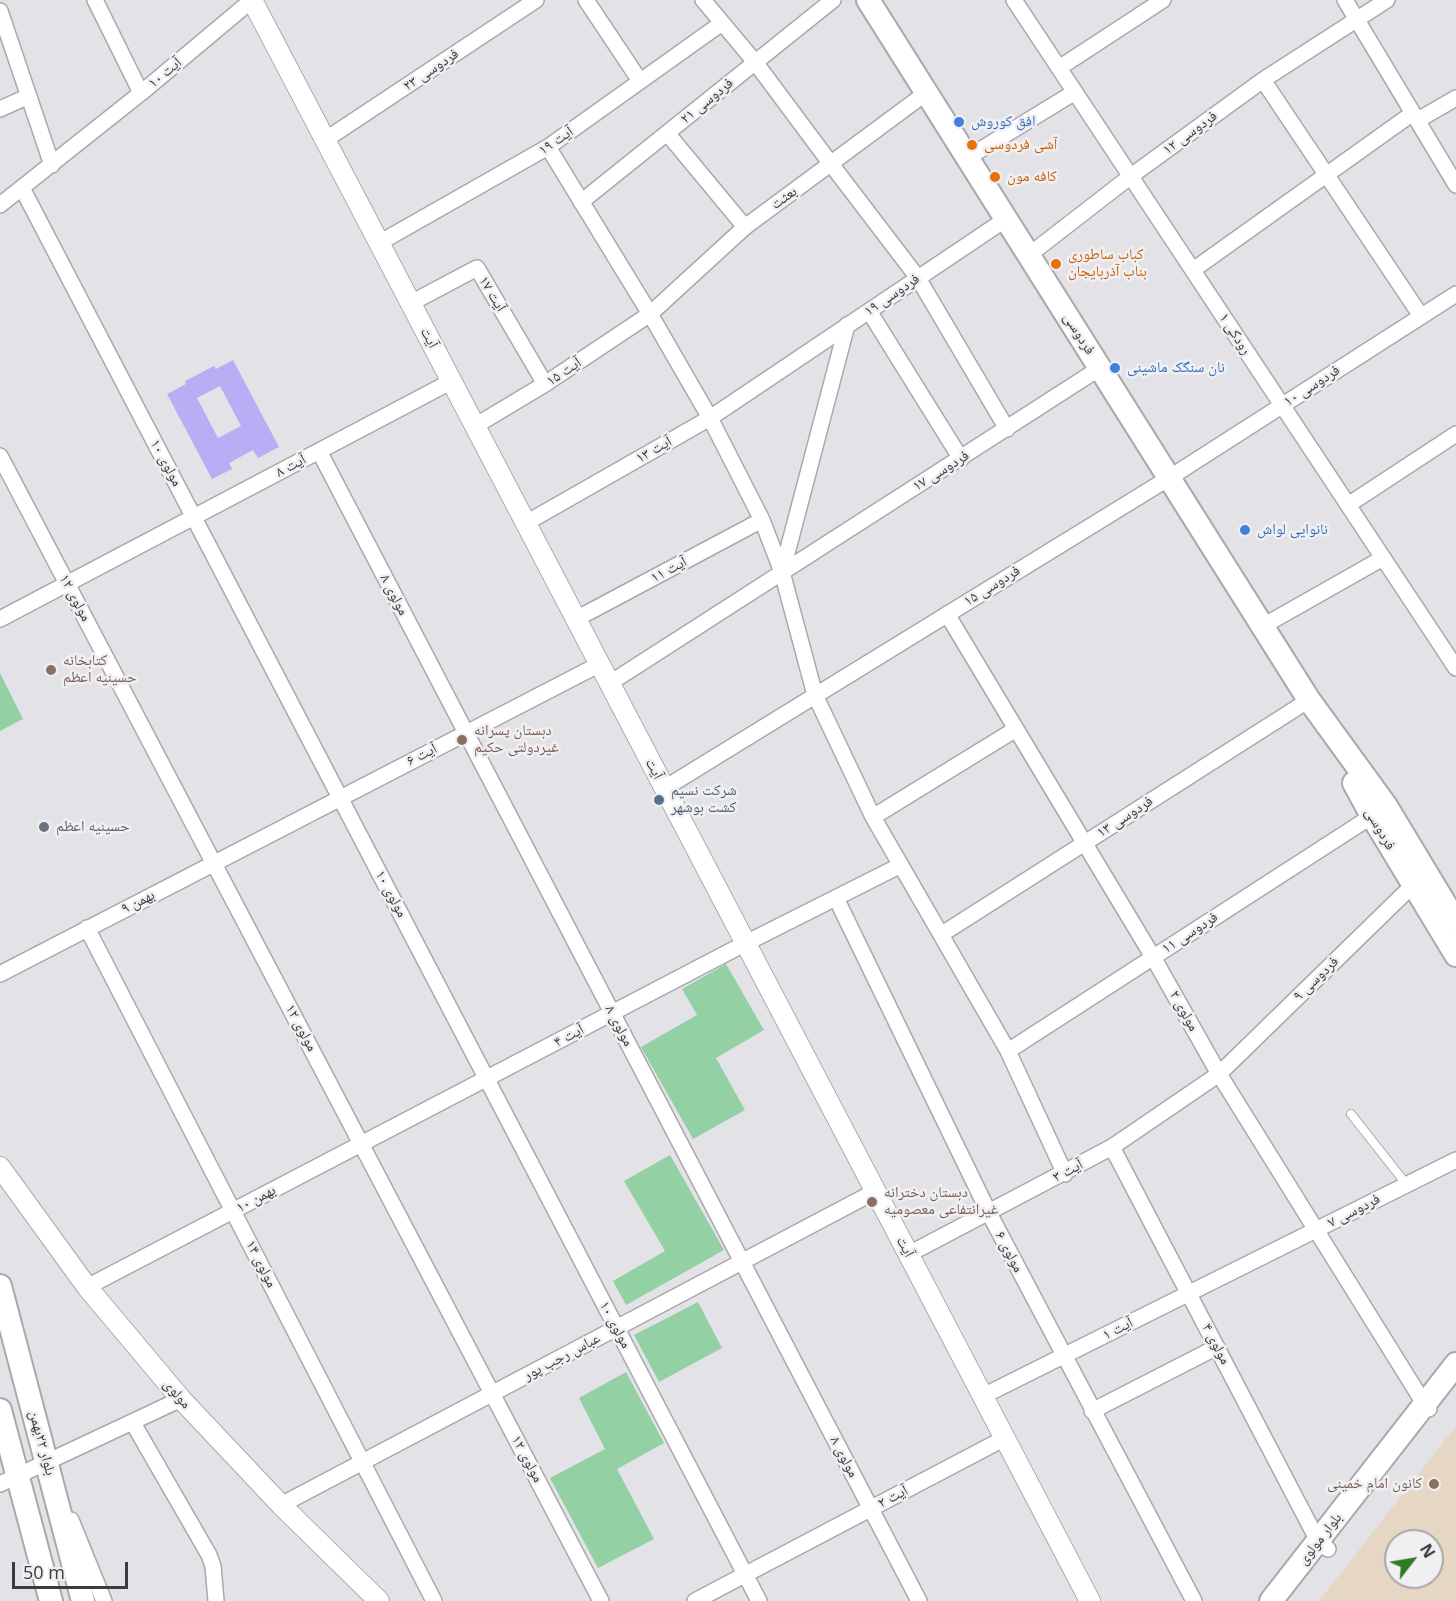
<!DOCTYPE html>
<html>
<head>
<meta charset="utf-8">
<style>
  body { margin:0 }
  #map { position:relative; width:1456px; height:1601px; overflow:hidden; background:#e3e2e6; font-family:"Open Sans",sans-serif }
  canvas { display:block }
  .north { position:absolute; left:1384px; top:1529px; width:60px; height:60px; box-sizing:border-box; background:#f0f0f3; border:2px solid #a8a8aa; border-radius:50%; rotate:59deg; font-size:16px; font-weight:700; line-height:24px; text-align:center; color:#3c3c3d }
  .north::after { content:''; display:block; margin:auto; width:21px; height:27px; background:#2e7b23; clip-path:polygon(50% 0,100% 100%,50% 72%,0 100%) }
  .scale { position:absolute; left:12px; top:1562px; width:116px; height:27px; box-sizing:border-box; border:3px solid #3c3c3d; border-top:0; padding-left:8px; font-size:18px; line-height:21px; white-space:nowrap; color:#3c3c3d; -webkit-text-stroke:4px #f0f0f3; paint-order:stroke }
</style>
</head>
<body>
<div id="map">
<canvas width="1456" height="1601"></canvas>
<div class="north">N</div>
<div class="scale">50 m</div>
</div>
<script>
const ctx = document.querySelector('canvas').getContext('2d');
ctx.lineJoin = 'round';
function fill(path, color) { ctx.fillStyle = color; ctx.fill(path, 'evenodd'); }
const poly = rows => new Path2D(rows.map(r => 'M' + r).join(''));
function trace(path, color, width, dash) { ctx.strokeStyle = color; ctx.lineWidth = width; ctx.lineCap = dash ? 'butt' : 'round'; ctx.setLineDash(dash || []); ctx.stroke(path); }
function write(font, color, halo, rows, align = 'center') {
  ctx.font = font + ' "Open Sans","Noto Naskh Arabic",sans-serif'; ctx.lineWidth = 5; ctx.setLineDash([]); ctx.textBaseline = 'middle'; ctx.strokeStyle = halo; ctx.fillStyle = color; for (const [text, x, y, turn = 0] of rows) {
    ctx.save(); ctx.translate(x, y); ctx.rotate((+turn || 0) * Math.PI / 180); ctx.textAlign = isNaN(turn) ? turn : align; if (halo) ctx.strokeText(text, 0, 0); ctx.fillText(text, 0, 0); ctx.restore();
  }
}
fill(poly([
  [1456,1426,1456,1601,1319,1601],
  [1396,1541,1432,1541,1432,1577,1396,1577]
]), '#e5d7c4');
fill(poly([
  [0,673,23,719,0,731],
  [726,964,764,1030,716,1058,745,1110,693,1139,641,1047,697,1015,682,989],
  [670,1155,724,1250,626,1305,613,1281,665,1251,624,1181],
  [698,1302,722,1348,659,1382,634,1335],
  [626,1372,664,1443,617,1469,654,1539,598,1568,550,1478,605,1449,579,1398]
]), '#93d1a4');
fill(poly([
  [233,360,279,447,258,458,253,450,229,463,232,469,212,479,167,394,186,384,185,381,214,366,216,369],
  [220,386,241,426,218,438,197,398]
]), '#b7aef5');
const service = poly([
  [1351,1114,1407,1185]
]);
const minor = poly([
  [95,0,141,93],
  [586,0,640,81],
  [703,0,755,62,831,164,918,278,1007,429],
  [1014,0,1456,668],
  [1345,0,1456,185],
  [0,11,52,165],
  [1059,68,1163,0],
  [1263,80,1421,316],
  [0,109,29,96],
  [1418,120,1456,98],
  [667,133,745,227],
  [325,140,536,0],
  [548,147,650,314,710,418,762,520,782,572,815,695,873,817,1008,1051,1065,1174],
  [967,158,1075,92],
  [22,188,759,1601],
  [581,202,833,0],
  [0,205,141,93,252,0],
  [379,243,548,147,722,23],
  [1029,255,1131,176,1263,80,1387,0],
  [1193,270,1413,113],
  [411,303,477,268,545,384],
  [869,311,961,459],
  [475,426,545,384,650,314,745,227,926,93],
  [319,451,919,1601],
  [0,456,601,1601],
  [1348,505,1456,434],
  [526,523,710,418,1006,219],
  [782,572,847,325],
  [947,614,1153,957,1219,1074,1425,1405,1429,1409],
  [0,619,452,381],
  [576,619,762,520],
  [1263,626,1383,558],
  [610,683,1100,368],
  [665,788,1169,478,1456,294],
  [873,817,1016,729],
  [836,898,989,1213,1194,1601],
  [87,928,434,1601],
  [942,934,1309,700],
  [0,974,600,664],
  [1008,1051,1372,816],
  [1112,1147,1318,1541,1328,1549],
  [909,1254,1112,1147,1219,1074,1413,885],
  [87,1287,746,943,901,865],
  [983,1396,1456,1160],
  [1092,1411,1217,1347],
  [133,1423,209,1555,213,1566,216,1601],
  [0,1484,181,1399],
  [281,1505,876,1191],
  [71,1520,104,1601],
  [695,1601,1005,1438]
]);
const tertiary = poly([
  [252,0,1090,1601],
  [0,1167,87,1287,181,1399,281,1505,379,1601]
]);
const secondary = poly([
  [868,0,1309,700,1386,806,1456,922],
  [1354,783,1372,816,1456,955],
  [0,1286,83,1601],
  [0,1410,51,1601],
  [1271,1601,1456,1364]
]);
trace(service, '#a9a9ac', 10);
trace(minor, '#a9a9ac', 18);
trace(tertiary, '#a9a9ac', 22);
trace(secondary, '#a9a9ac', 26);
trace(service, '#fff', 8);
trace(minor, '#fff', 15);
trace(tertiary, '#fff', 20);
trace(secondary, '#fff', 22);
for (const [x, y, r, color] of [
  [959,122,6,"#3f7fe0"],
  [972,145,6,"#e8710a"],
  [995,177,6,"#e8710a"],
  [1056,264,6,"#e8710a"],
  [1115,368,6,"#3f7fe0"],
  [1245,530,6,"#3f7fe0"],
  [51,670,6,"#8d6e63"],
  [462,740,6,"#8d6e63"],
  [659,800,6,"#5c6f8a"],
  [44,827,6,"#6b7280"],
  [872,1202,6,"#8d6e63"],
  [1434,1484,6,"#8d6e63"]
]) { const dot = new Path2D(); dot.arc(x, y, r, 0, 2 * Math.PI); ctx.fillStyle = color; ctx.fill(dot); trace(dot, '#f0f0f3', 2); }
write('15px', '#3c3c3d', '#f0f0f3', [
  ["فردوسی ۲۳",431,70,-34],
  ["آیت ۱۰",165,73,-40],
  ["فردوسی ۲۱",707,101,-39],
  ["فردوسی ۱۲",1190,133,-36],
  ["آیت ۱۹",556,141,-34],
  ["بعثت",784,198,-36],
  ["آیت ۱۷",492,294,59],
  ["فردوسی ۱۹",892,295,-34],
  ["فردوسی",1079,334,58],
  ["رودکی ۱",1235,334,57],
  ["آیت",429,338,62],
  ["آیت ۱۵",564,372,-34],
  ["فردوسی ۱۰",1312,386,-33],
  ["آیت ۱۳",654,450,-30],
  ["مولوی ۱۰",166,463,62],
  ["آیت ۸",291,466,-28],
  ["فردوسی ۱۷",941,471,-32],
  ["آیت ۱۱",669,570,-28],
  ["فردوسی ۱۵",992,586,-32],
  ["مولوی ۸",394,595,62],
  ["مولوی ۱۲",75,598,62],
  ["آیت ۶",422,755,-27],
  ["آیت",654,769,62],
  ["فردوسی ۱۳",1125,817,-33],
  ["فردوسی",1380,829,60],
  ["مولوی ۱۰",391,894,62],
  ["بهمن ۹",138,902,-27],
  ["فردوسی ۱۱",1190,933,-33],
  ["فردوسی ۹",1316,979,-44],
  ["مولوی ۲",1184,1011,61],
  ["مولوی ۸",619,1026,62],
  ["مولوی ۱۲",301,1028,62],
  ["آیت ۴",569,1036,-28],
  ["آیت ۳",1068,1171,-28],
  ["بهمن ۱۰",256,1199,-28],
  ["فردوسی ۷",1354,1211,-27],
  ["آیت",905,1247,62],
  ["مولوی ۶",1009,1252,62],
  ["مولوی ۱۴",261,1264,63],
  ["مولوی ۱۰",615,1325,62],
  ["آیت ۱",1118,1329,-27],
  ["مولوی ۴",1216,1344,62],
  ["عباس رجب پور",562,1357,-28],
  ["مولوی",177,1394,49],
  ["بلوار ۲۲بهمن",42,1443,75],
  ["مولوی ۸",844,1457,62],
  ["مولوی ۱۲",527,1459,62],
  ["آیت ۲",893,1497,-28],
  ["بلوار مولوی",1320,1539,-52]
]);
write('15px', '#366cbe', '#f0f0f3', [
  ["افق کوروش",971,122],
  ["نان سنگک ماشینی",1127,368],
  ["نانوایی لواش",1257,530]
], 'left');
write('15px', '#c56008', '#f0f0f3', [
  ["آشی فردوسی",984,145],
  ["کافه مون",1007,177],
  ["کباب ساطوری",1068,255],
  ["بناب آذربایجان",1068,272]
], 'left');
write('15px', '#785e54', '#f0f0f3', [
  ["کتابخانه",63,661],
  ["حسینیه اعظم",63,678],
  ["دبستان پسرانه",474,731],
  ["غیردولتی حکیم",474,748],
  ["دبستان دخترانه",884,1193],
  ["غیرانتفاعی معصومیه",884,1210],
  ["کانون امام خمینی",1422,1484,"right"]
], 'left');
write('15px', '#4e5e75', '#f0f0f3', [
  ["شرکت نسیم",671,791],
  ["کشت بوشهر",671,808]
], 'left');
write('15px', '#5b616d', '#f0f0f3', [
  ["حسینیه اعظم",56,827]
], 'left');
</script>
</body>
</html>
